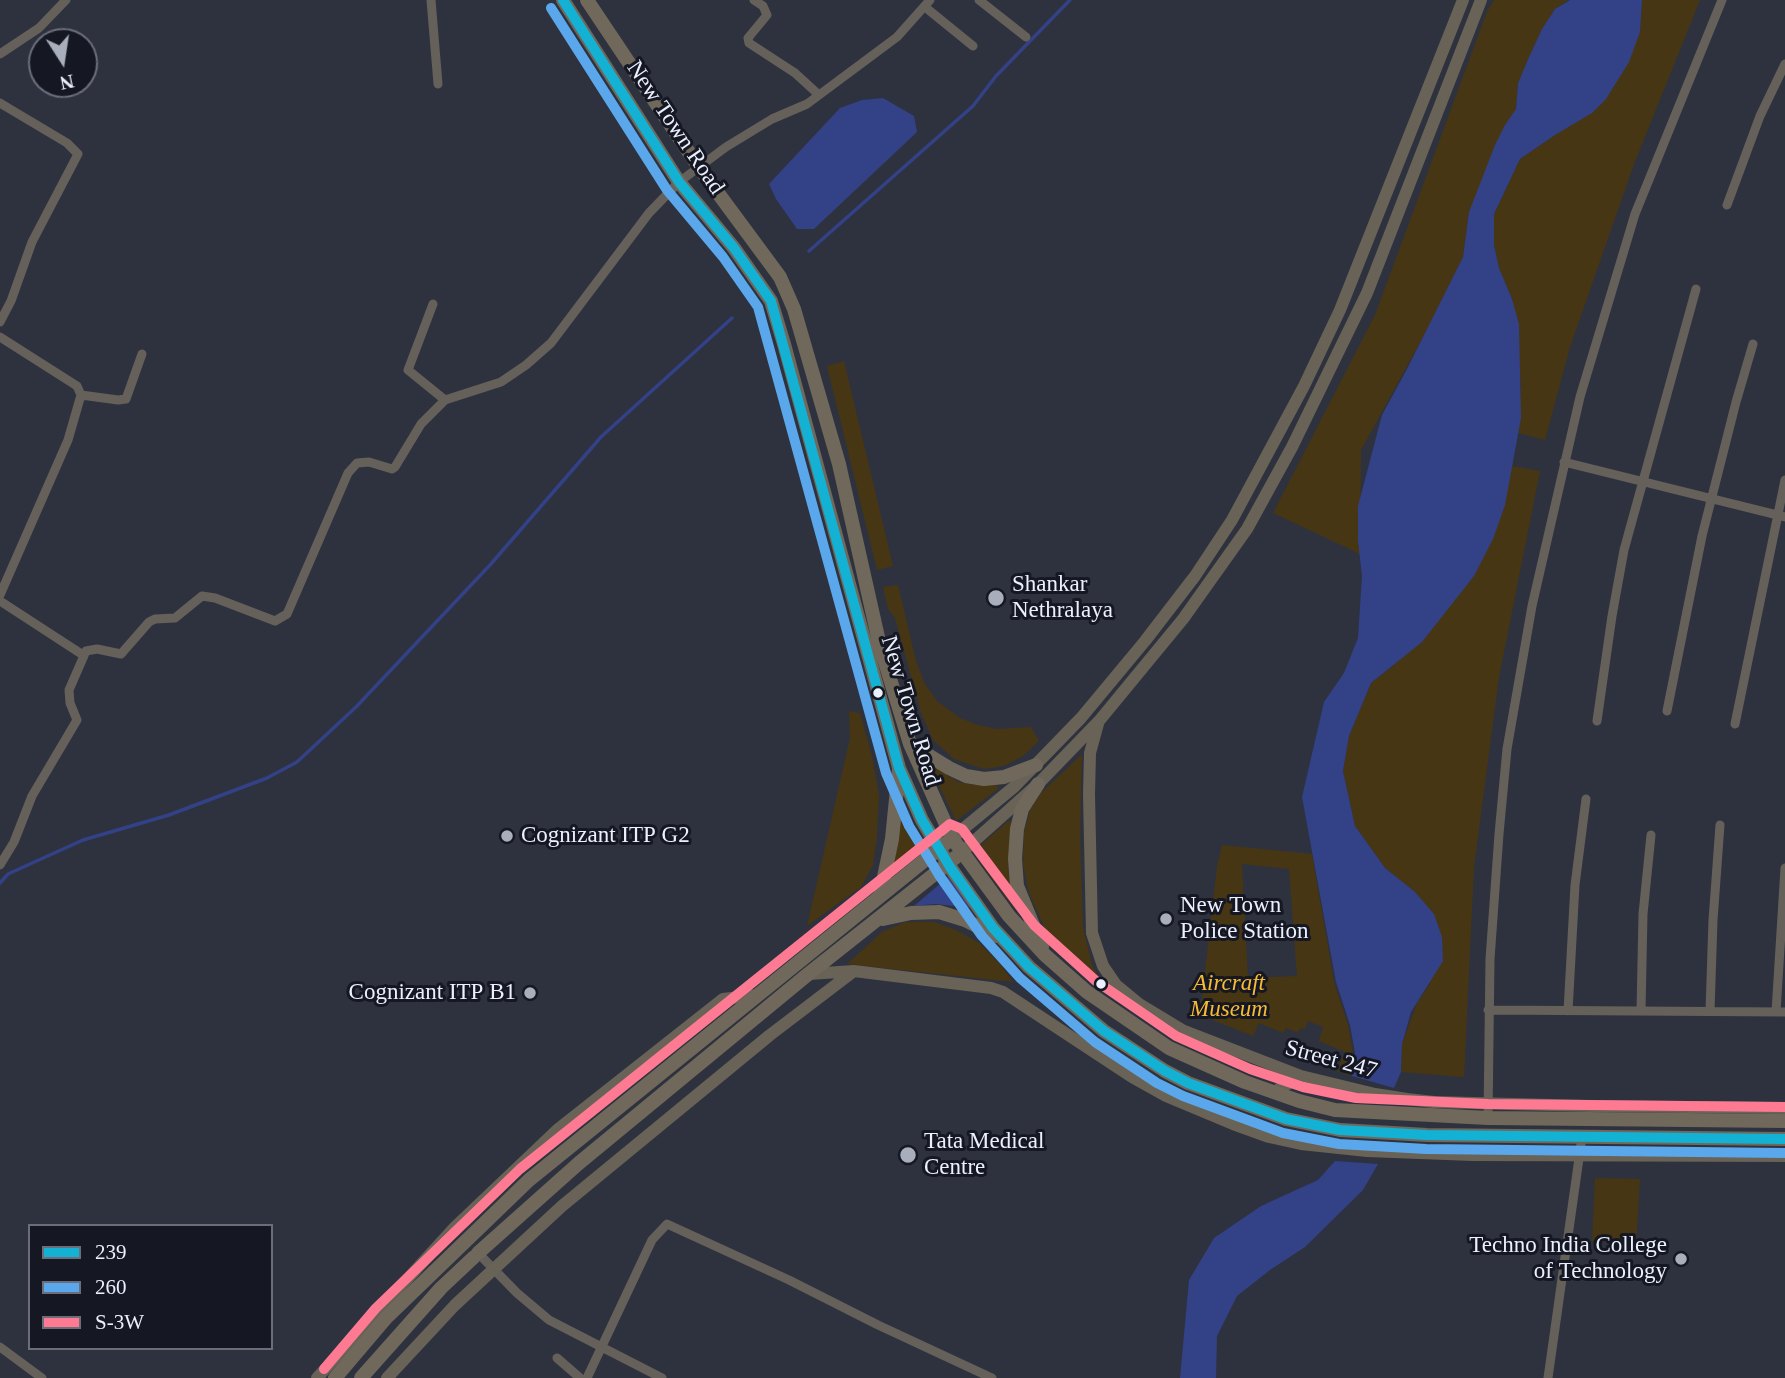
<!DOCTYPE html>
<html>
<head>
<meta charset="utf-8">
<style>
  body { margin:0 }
  #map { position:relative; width:1785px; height:1378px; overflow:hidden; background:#2e323f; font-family:"Times New Roman",serif }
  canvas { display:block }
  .legend { position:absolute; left:28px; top:1224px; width:245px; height:126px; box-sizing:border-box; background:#151822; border:2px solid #6b6e7a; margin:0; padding:9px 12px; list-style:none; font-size:21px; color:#ebf0ff }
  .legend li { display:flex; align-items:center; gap:14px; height:35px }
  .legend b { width:35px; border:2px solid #6b6e7a }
  .north { position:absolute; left:28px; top:28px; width:70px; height:70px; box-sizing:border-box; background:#151822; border:2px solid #6b6e7a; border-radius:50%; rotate:168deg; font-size:19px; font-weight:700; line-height:28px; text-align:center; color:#ebf0ff }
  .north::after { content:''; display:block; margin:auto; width:24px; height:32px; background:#a9aebc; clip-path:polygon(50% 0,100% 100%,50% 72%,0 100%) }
</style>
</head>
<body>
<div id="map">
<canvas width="1785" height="1378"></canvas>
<ul class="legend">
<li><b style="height:9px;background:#13b2d5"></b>239</li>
<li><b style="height:9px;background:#5aa8eb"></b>260</li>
<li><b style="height:9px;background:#fe7a93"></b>S-3W</li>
</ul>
<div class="north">N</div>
</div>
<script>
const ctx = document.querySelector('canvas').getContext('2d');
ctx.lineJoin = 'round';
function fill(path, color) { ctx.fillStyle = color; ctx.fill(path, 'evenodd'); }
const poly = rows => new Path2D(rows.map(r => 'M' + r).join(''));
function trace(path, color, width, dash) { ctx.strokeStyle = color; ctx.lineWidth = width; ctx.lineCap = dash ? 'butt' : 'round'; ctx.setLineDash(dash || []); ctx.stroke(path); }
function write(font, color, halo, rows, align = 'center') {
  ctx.font = font + ' "Times New Roman",serif'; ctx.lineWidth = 6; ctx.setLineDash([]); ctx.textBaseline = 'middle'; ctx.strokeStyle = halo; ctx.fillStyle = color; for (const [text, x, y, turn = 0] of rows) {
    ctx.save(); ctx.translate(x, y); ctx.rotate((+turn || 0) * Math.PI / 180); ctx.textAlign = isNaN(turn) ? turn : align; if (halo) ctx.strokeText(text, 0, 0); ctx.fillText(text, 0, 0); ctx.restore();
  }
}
fill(poly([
  [1494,0,1568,0,1555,9,1542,29,1529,57,1518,83,1516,109,1469,212,1463,257,1429,326,1361,450,1360,554,1273,513,1375,315,1487,12],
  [1642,0,1700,0,1634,164,1570,347,1545,440,1518,433,1521,385,1512,299,1499,268,1494,245,1494,214,1520,159,1555,135,1640,32],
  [844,361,893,566,877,570,827,366],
  [1512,466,1540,471,1499,677,1474,867,1464,1077,1401,1072,1402,1044,1417,1003,1429,985,1438,927,1433,914,1415,892,1385,868,1355,826,1343,771,1349,736,1371,683,1393,666,1474,576],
  [898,585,916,661,925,684,937,701,960,718,978,725,997,729,1031,727,1039,741,1023,756,1004,766,984,769,954,759,933,740,921,713,895,618,888,609,883,587],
  [849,711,860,713,872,756,879,795,877,836,873,865,861,887,807,926,850,738],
  [1082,754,1080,834,1083,927,1092,965,1105,989,1053,947,1029,893,1023,864,1024,833,1030,810,1041,793],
  [928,763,958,782,975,785,997,785,999,788,956,821],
  [902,798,923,846,886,879],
  [1011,821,1013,825,1008,866,1011,890,1018,910,1015,909,980,862,987,854,981,845,1007,822],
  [1222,845,1312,854,1334,982,1348,1025,1353,1053,1351,1076,1337,1071,1345,1052,1319,1041,1323,1027,1308,1021,1305,1029,1301,1028,1298,1033,1286,1028,1283,1033,1259,1023,1253,1036,1200,1015,1217,867],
  [1242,864,1289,869,1297,976,1248,978],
  [905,922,934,922,956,930,979,943,1000,964,1013,982,847,964,882,932],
  [1595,1178,1640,1179,1636,1244,1592,1241]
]), '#473613');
fill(poly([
  [1570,0,1642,0,1640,32,1629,62,1606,99,1592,113,1555,135,1520,159,1494,214,1494,245,1499,268,1512,299,1519,324,1521,418,1505,505,1493,539,1474,576,1422,642,1371,683,1349,736,1343,771,1355,826,1385,868,1415,892,1434,914,1442,937,1443,961,1411,1012,1402,1044,1401,1072,1394,1088,1352,1076,1355,1053,1350,1025,1336,982,1302,797,1324,702,1344,673,1358,638,1362,576,1358,541,1358,506,1382,415,1407,369,1463,257,1469,212,1495,145,1505,125,1516,109,1518,83,1529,57,1542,29,1555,9],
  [883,98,914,116,917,132,814,229,797,229,776,199,769,184,840,108,862,100],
  [948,877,973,908,935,904,914,906],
  [1335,1161,1378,1164,1363,1190,1305,1247,1270,1270,1237,1296,1217,1336,1216,1378,1180,1378,1189,1280,1214,1238,1261,1206,1318,1180]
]), '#334187');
trace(poly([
  [809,251,973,106,996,76,1070,0],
  [0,883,8,874,83,840,169,815,267,778,297,762,356,707,490,565,601,437,732,318]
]), '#334187', 3.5);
trace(poly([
  [431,0,438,84],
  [754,0,763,6,767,15,748,38,749,43,795,73,819,95],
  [979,0,1026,37],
  [925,7,973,46],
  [0,54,39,28,66,0],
  [0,103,67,143,78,154,32,242,11,301,0,322],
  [1727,205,1760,116,1785,64],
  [433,304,408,370,445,400],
  [0,337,77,386,81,395,68,440,0,595],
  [81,395,118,400,126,399,142,354],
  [1564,462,1785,517],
  [0,601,83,655],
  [1667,711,1702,536,1736,402,1753,344],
  [1597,721,1612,616,1624,550,1696,289],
  [1735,724,1785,480],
  [0,865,14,842,32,796,77,720,70,703,69,690,86,651,97,649,121,654,149,622,155,619,175,618,202,596,215,598,275,621,287,614,348,473,357,463,369,462,392,469,395,467,421,424,445,400,501,382,526,365,551,343,649,213,679,182,726,147,772,119,807,104,897,37,930,0],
  [1488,1010,1785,1012],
  [1568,1011,1575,885,1586,799],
  [1641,1011,1643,914,1651,835],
  [1710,1011,1713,920,1720,825],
  [1776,1012,1785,868],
  [1488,1118,1490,959,1499,834,1507,749,1532,606,1580,397,1635,214,1722,0],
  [478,1253,517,1293,549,1320,662,1378],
  [0,1347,42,1378],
  [557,1358,580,1378],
  [587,1378,652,1240,667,1224,789,1280,878,1325,992,1378],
  [1548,1378,1582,1137]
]), '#65615a', 9);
trace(poly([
  [1098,724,1090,753,1089,794,1092,933,1103,966,1116,985,1139,1004,1182,1030,1301,1076,1375,1094,1407,1099,1434,1102,1591,1106,1785,1108],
  [952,838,1014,787,1081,718,1145,641,1195,576,1232,520,1304,386,1340,310,1463,0],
  [962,852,1038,784,1099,721,1183,619,1247,529,1292,447,1367,293,1481,0],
  [809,974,854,971,991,988,1003,992,1132,1077,1166,1096,1233,1124,1269,1137,1301,1144,1367,1151,1472,1155,1785,1156],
  [1274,1092,1301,1076],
  [317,1378,455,1227,557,1130,723,999,758,995],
  [387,1378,455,1305,562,1206,770,1035,854,971]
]), '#696256', 12);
trace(poly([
  [563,0,679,182,734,248,771,301,784,344,899,768,922,820,950,867,993,928,1029,967,1104,1031,1165,1071,1188,1083,1286,1119,1340,1130,1427,1135,1785,1139],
  [587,0,698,166,780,277,794,309,839,464,880,646,910,744,952,838,1009,916,1045,955,1087,992,1169,1048,1245,1082,1299,1101,1335,1110,1488,1118,1785,1121],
  [910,744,949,768,966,776,984,779,1004,777,1036,765],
  [1038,784,1022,809,1017,829,1015,859,1017,886,1042,947],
  [880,896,892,839,899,769],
  [883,919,911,913,939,912,965,920,997,936],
  [478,1253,579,1163,807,975,956,857],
  [335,1378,386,1318,529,1180,946,843],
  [361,1378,441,1288,474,1257]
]), '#6f685b', 14);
trace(poly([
  [563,0,679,182,734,248,771,301,899,768,922,820,950,867,993,928,1029,967,1104,1031,1165,1071,1188,1083,1286,1119,1340,1130,1427,1135,1785,1139]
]), '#13b2d5', 10);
trace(poly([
  [551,8,667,190,723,257,758,307,886,773,909,826,939,875,982,936,1020,978,1095,1042,1157,1083,1183,1096,1283,1133,1339,1144,1426,1149,1785,1153]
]), '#5aa8eb', 10);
trace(poly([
  [324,1369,376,1308,520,1169,950,824,962,829,1034,925,1096,981,1176,1036,1250,1069,1303,1087,1356,1098,1488,1104,1785,1107]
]), '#fe7a93', 10);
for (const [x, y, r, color] of [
  [996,598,9,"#a9aebc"],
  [878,693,6,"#ebf0ff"],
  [507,836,7,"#a9aebc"],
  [1166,919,7,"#a9aebc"],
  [1101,984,6,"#ebf0ff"],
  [530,993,7,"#a9aebc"],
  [908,1155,9,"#a9aebc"],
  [1681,1259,7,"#a9aebc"]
]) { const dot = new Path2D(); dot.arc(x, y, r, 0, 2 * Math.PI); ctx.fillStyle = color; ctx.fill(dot); trace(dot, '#151822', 2.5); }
write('23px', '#ebf0ff', '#151822', [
  ["New Town Road",675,128,56],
  ["New Town Road",910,711,73],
  ["Street 247",1331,1060,15]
]);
write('23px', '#ebf0ff', '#151822', [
  ["Shankar",1012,585],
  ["Nethralaya",1012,611],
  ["Cognizant ITP G2",521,836],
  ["New Town",1180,906],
  ["Police Station",1180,932],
  ["Cognizant ITP B1",516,993,"right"],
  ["Tata Medical",924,1142],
  ["Centre",924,1168],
  ["Techno India College",1667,1246,"right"],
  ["of Technology",1667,1272,"right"]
], 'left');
write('italic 23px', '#f7bc34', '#151822', [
  ["Aircraft",1229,984],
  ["Museum",1229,1010]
]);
</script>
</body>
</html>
